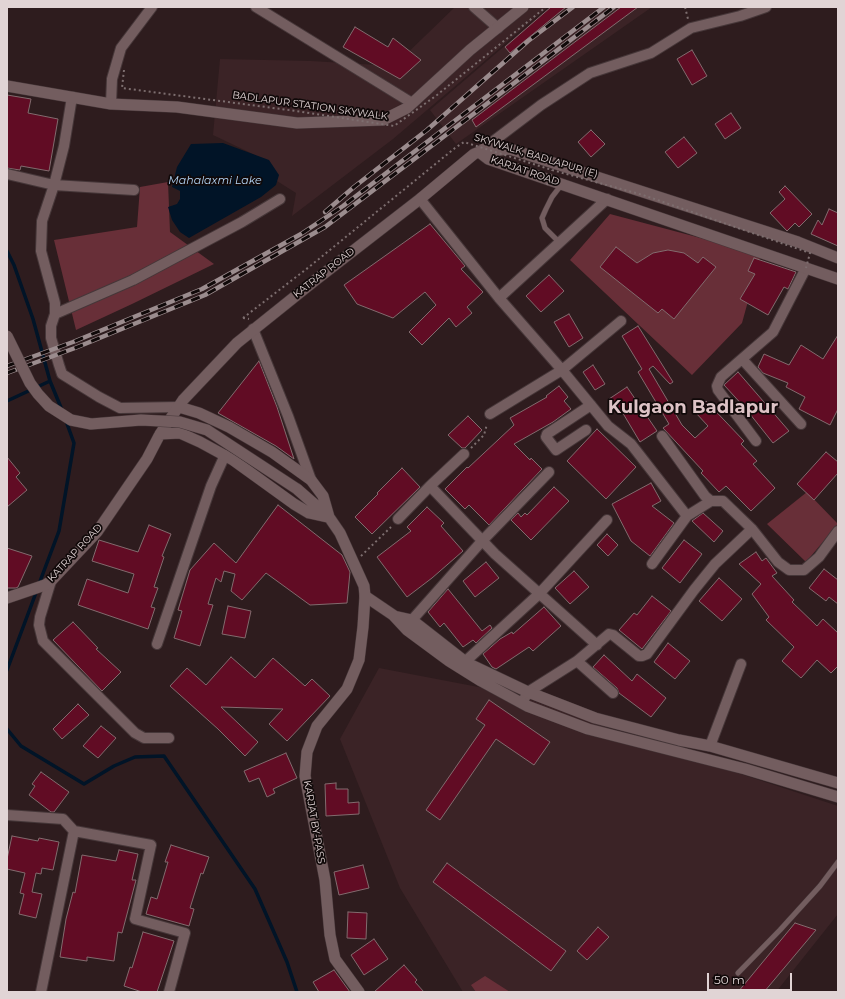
<!DOCTYPE html>
<html>
<head>
<meta charset="utf-8">
<style>
  body { margin:0 }
  #map { position:relative; width:845px; height:999px; overflow:hidden; background:#2e1c1e; font-family:Montserrat,sans-serif }
  canvas { display:block }
  .frame { position:absolute; inset:0; border:8px solid #e1d4d5; pointer-events:none }
  .scale { position:absolute; left:707px; top:973px; width:85px; height:18px; box-sizing:border-box; border:2px solid #e1d4d5; border-top:0; padding-left:5px; font-size:12px; line-height:14px; white-space:nowrap; color:#e1d4d5; -webkit-text-stroke:3px #100909; paint-order:stroke }
</style>
</head>
<body>
<div id="map">
<canvas width="845" height="999"></canvas>
<div class="frame"></div>
<div class="scale">50 m</div>
</div>
<script>
const ctx = document.querySelector('canvas').getContext('2d');
ctx.lineJoin = 'round';
function fill(path, color) { ctx.fillStyle = color; ctx.fill(path, 'evenodd'); }
const poly = rows => new Path2D(rows.map(r => 'M' + r).join(''));
function trace(path, color, width, dash) { ctx.strokeStyle = color; ctx.lineWidth = width; ctx.lineCap = dash ? 'butt' : 'round'; ctx.setLineDash(dash || []); ctx.stroke(path); }
function write(font, color, halo, rows, align = 'center') {
  ctx.font = font + ' Montserrat,sans-serif'; ctx.lineWidth = 3.5; ctx.setLineDash([]); ctx.textBaseline = 'middle'; ctx.strokeStyle = halo; ctx.fillStyle = color; for (const [text, x, y, turn = 0] of rows) {
    ctx.save(); ctx.translate(x, y); ctx.rotate((+turn || 0) * Math.PI / 180); ctx.textAlign = isNaN(turn) ? turn : align; if (halo) ctx.strokeText(text, 0, 0); ctx.fillText(text, 0, 0); ctx.restore();
  }
}
fill(poly([
  [455,7,548,7,393,139,292,216,296,193,277,181,255,155,213,135,220,59,311,61,394,66],
  [550,7,652,7,456,144,430,110],
  [379,668,515,694,671,751,838,806,838,914,776,992,463,992,400,888,340,739]
]), '#3b2326');
fill(poly([
  [168,182,170,232,214,264,132,304,76,330,54,240,137,227,140,187],
  [610,214,761,254,742,323,692,375,570,260],
  [807,492,838,524,806,562,767,524],
  [485,976,510,992,476,992,471,985]
]), '#682f38');
fill(poly([
  [223,143,269,160,279,175,276,185,261,197,189,238,180,232,172,220,168,207,177,204,180,199,180,191,172,187,177,167,191,144]
]), '#011427');
trace(poly([
  [7,251,14,265,33,319,50,381,62,410],
  [7,401,50,381],
  [39,584,59,531,74,443,66,421],
  [7,670,37,590],
  [7,729,21,746,84,784,114,766,135,757,164,756,255,889,287,962,297,992]
]), '#011427', 3.5);
const building = poly([
  [551,7,566,7,510,53,505,47,551,7],
  [621,7,638,7,476,127,472,120,621,7],
  [355,27,388,47,393,38,421,60,400,79,343,47,355,27],
  [692,50,707,76,692,85,677,59,692,50],
  [7,95,31,99,28,113,58,119,49,171,21,166,20,170,7,168,7,95],
  [731,113,741,128,725,139,715,124,731,113],
  [591,130,605,144,591,157,578,142,591,130],
  [684,137,697,153,678,168,665,152,684,137],
  [785,186,812,214,799,227,795,223,787,231,770,213,785,199,779,192,785,186],
  [829,209,838,213,838,246,811,234,818,220,822,225,829,209],
  [430,224,465,266,461,269,483,292,467,307,472,313,456,327,449,318,422,345,409,332,436,305,425,292,393,318,357,304,344,285,430,224],
  [616,247,637,263,653,253,668,250,684,253,698,263,703,257,716,267,674,319,662,309,658,313,600,267,616,247],
  [754,258,796,272,788,289,784,287,768,315,740,299,755,274,748,271,754,258],
  [549,275,564,291,541,312,526,296,549,275],
  [569,314,583,338,569,347,554,322,569,314],
  [638,326,673,382,670,384,653,366,649,369,682,425,695,438,708,426,695,412,706,401,744,441,741,444,757,461,753,464,775,488,751,511,726,486,719,492,701,473,703,471,663,428,669,424,638,372,642,369,622,336,638,326],
  [838,335,838,409,830,425,799,409,805,397,786,387,788,383,763,373,758,367,764,354,789,365,801,345,823,359,838,335],
  [259,361,277,407,294,459,276,446,218,413,259,361],
  [593,365,605,384,595,390,583,372,593,365],
  [738,372,789,431,773,443,746,409,724,385,738,372],
  [559,386,568,397,564,401,571,409,553,422,514,444,530,460,531,458,542,469,489,525,469,505,465,509,445,489,467,467,468,468,514,425,510,418,547,397,546,396,559,386],
  [627,387,657,431,640,442,621,410,618,412,609,399,627,387],
  [468,416,482,430,465,448,462,448,448,435,468,416],
  [597,429,636,467,606,499,567,461,597,429],
  [826,452,838,462,838,473,814,500,797,484,826,452],
  [7,457,20,473,16,477,27,490,7,507,7,457],
  [402,468,420,487,372,534,355,517,378,494,377,493,402,468],
  [651,483,661,501,652,506,674,523,650,556,631,541,612,504,651,483],
  [554,487,569,501,531,540,511,520,518,513,521,517,525,513,527,515,554,487],
  [278,505,342,555,350,572,347,603,310,605,266,573,242,600,231,591,235,574,224,571,221,582,216,578,208,604,213,605,200,646,174,638,182,611,178,610,190,570,214,543,236,563,278,505],
  [427,507,444,523,441,526,463,551,432,578,407,597,377,557,411,531,407,527,427,507],
  [703,513,723,531,714,542,692,521,703,513],
  [149,525,171,534,162,556,164,557,154,587,158,588,151,607,155,608,148,629,78,605,87,579,128,593,134,574,92,561,99,540,138,552,149,525],
  [607,534,618,545,608,556,597,545,607,534],
  [684,540,702,554,680,583,662,568,684,540],
  [7,548,32,556,18,587,16,588,7,588,7,548],
  [756,552,762,561,766,558,777,573,772,576,794,600,792,602,817,626,823,619,838,633,838,666,831,673,817,660,801,678,782,661,794,647,766,620,769,617,752,594,761,584,739,564,756,552],
  [486,562,499,578,475,597,463,581,486,562],
  [824,569,838,580,838,604,829,597,826,601,809,588,824,569],
  [574,571,589,587,570,604,555,588,574,571],
  [719,578,742,599,722,621,699,601,719,578],
  [448,589,482,631,490,625,492,628,476,643,473,640,463,647,444,623,440,627,428,612,448,589],
  [652,596,671,611,642,649,619,630,634,613,637,615,652,596],
  [228,606,251,611,245,638,222,634,228,606],
  [544,607,561,626,533,651,529,647,496,669,492,667,483,654,500,639,512,632,513,634,544,607],
  [73,622,98,648,96,649,121,672,102,691,53,640,73,622],
  [668,643,690,661,675,679,654,662,668,643],
  [604,655,632,681,637,674,666,698,651,717,619,693,617,688,593,667,604,655],
  [231,657,255,678,273,658,305,686,312,679,330,696,287,741,269,724,283,709,221,707,258,742,245,756,218,729,170,686,187,668,206,685,231,657],
  [489,700,550,742,534,765,496,739,440,820,426,810,485,725,476,719,489,700],
  [78,704,89,715,62,739,53,729,78,704],
  [101,726,116,738,98,758,83,746,101,726],
  [286,753,297,778,273,789,275,793,267,797,259,778,249,782,244,771,286,753],
  [41,772,69,792,54,812,51,812,29,795,35,786,32,784,41,772],
  [336,783,336,789,348,789,348,803,359,802,359,814,326,816,325,784,336,783],
  [12,836,38,841,39,838,59,842,53,870,42,868,41,874,36,873,32,892,42,894,36,918,19,914,24,894,20,893,25,873,7,869,7,859,12,836],
  [171,845,209,857,203,874,201,873,190,908,194,909,189,926,146,914,151,897,157,899,168,862,165,862,171,845],
  [119,850,138,854,132,880,136,880,122,933,118,932,114,961,87,957,87,961,60,957,66,919,73,892,75,893,82,855,116,861,119,850],
  [447,863,566,951,551,971,433,882,447,863],
  [363,865,369,888,339,895,334,872,363,865],
  [348,912,367,913,366,939,347,938,348,912],
  [795,923,816,930,764,992,738,992,795,923],
  [598,927,609,937,587,960,577,951,598,927],
  [143,932,174,941,157,992,142,992,124,986,130,967,132,968,143,932],
  [374,939,388,959,364,975,351,955,374,939],
  [404,965,417,980,415,982,424,992,374,992,404,965],
  [334,970,350,992,319,992,313,982,334,970]
]);
fill(building, '#610c24');
trace(building, '#826b6e', 1);
const service = poly([
  [560,243,545,228,542,218,546,209,552,197,562,184],
  [738,973,780,930,820,886,838,862]
]);
const minor = poly([
  [256,7,412,103],
  [474,7,498,28],
  [72,97,64,146,54,185,42,221,41,251,55,303,55,314,51,326,51,338,59,365,62,374,99,397,120,408,179,407],
  [111,104,112,79,121,48,152,7],
  [479,152,541,105,590,73,651,53,691,28,740,16,766,7],
  [7,174,54,185,134,190],
  [420,199,499,298,562,370,608,426,631,444,687,516],
  [499,298,607,199],
  [55,314,133,280,242,222,280,199],
  [253,329,288,416,311,480],
  [742,359,801,424],
  [490,414,562,370,621,321],
  [586,430,556,450,546,437,547,434,591,405],
  [662,436,705,496,711,501,723,501,752,529,778,562,789,570,804,570,819,557,838,531],
  [756,441,718,390,717,386,721,377,773,332,806,268],
  [430,486,495,554,597,645],
  [398,519,430,486,464,454],
  [652,564,687,516,711,501],
  [51,581,40,617,39,625,43,641,135,733,144,738,169,738],
  [412,620,482,541,549,472],
  [157,644,211,486,225,455],
  [577,661,613,693],
  [467,663,468,659,539,594,607,520],
  [522,703,528,692,577,661,609,634,613,635,639,656,642,656,647,654,694,590,715,564,752,529],
  [710,746,741,664],
  [7,815,63,819,74,831,151,845,135,919,185,933,169,992],
  [41,992,74,831]
]);
const tertiary = poly([
  [365,596,393,615,407,630,449,661,481,681,527,706,588,729,745,769,838,797],
  [394,616,412,620,467,663,528,692,595,718,679,740,710,746,838,783]
]);
const secondary = poly([
  [7,86,111,104,177,107,297,123,383,120,407,108,470,50,523,7],
  [479,152,488,159,838,279],
  [179,407,199,413,229,427,272,452,311,480,323,496,329,517],
  [160,434,180,433,200,442,233,460,294,504,309,513,327,517],
  [297,489,329,517,340,533,364,586,365,596,363,627,359,660,347,689,317,726,307,752,305,776,325,880,330,935,335,959,359,992],
  [7,598,45,585,51,581,97,532,147,459,160,434,183,400,237,343,313,282,420,199,474,154,479,152,510,149,798,242,838,258]
]);
trace(service, '#463739', 6);
trace(minor, '#463739', 12);
trace(tertiary, '#463739', 12);
trace(secondary, '#463739', 12);
trace(poly([
  [685,7,688,19],
  [243,318,249,319],
  [471,448,484,435,487,424],
  [361,556,391,527]
]), '#7d6e6f', 2, [2, 3]);
trace(service, '#735d5f', 5);
trace(minor, '#735d5f', 10);
trace(tertiary, '#735d5f', 11);
trace(secondary, '#735d5f', 11);
const rail = poly([
  [325,212,354,187,427,130,528,41,573,7],
  [7,366,73,342,202,289,301,234,343,206,604,7],
  [7,373,75,348,205,295,325,227,614,7]
]);
trace(rail, '#9b8c8e', 4.5);
trace(rail, '#100909', 3, [9]);
const secondaryBridge = poly([
  [7,336,30,383,38,394,49,406,71,420,91,424,141,420,180,422,207,430,297,489]
]);
trace(secondaryBridge, '#463739', 12, []);
trace(poly([
  [124,70,122,88,296,111,394,126,437,95,546,7],
  [547,185,552,170],
  [243,318,309,267,455,148,464,142,552,170,643,195,810,253,806,268]
]), '#7d6e6f', 2, [2, 3]);
trace(secondaryBridge, '#735d5f', 11);
write('10px', '#e1d4d5', '#100909', [
  ["BADLAPUR STATION SKYWALK",310,106,8],
  ["SKYWALK, BADLAPUR (E)",536,156,17],
  ["KARJAT ROAD",525,171,19],
  ["KATRAP ROAD",324,273,-38],
  ["KATRAP ROAD",75,553,-47],
  ["KARJAT BY-PASS",314,822,80]
]);
write('italic 11px', '#b3d5f6', '#100909', [
  ["Mahalaxmi Lake",215,181]
]);
write('bold 18px', '#ddc3c6', '#100909', [
  ["Kulgaon Badlapur",693,408]
]);
</script>
</body>
</html>
